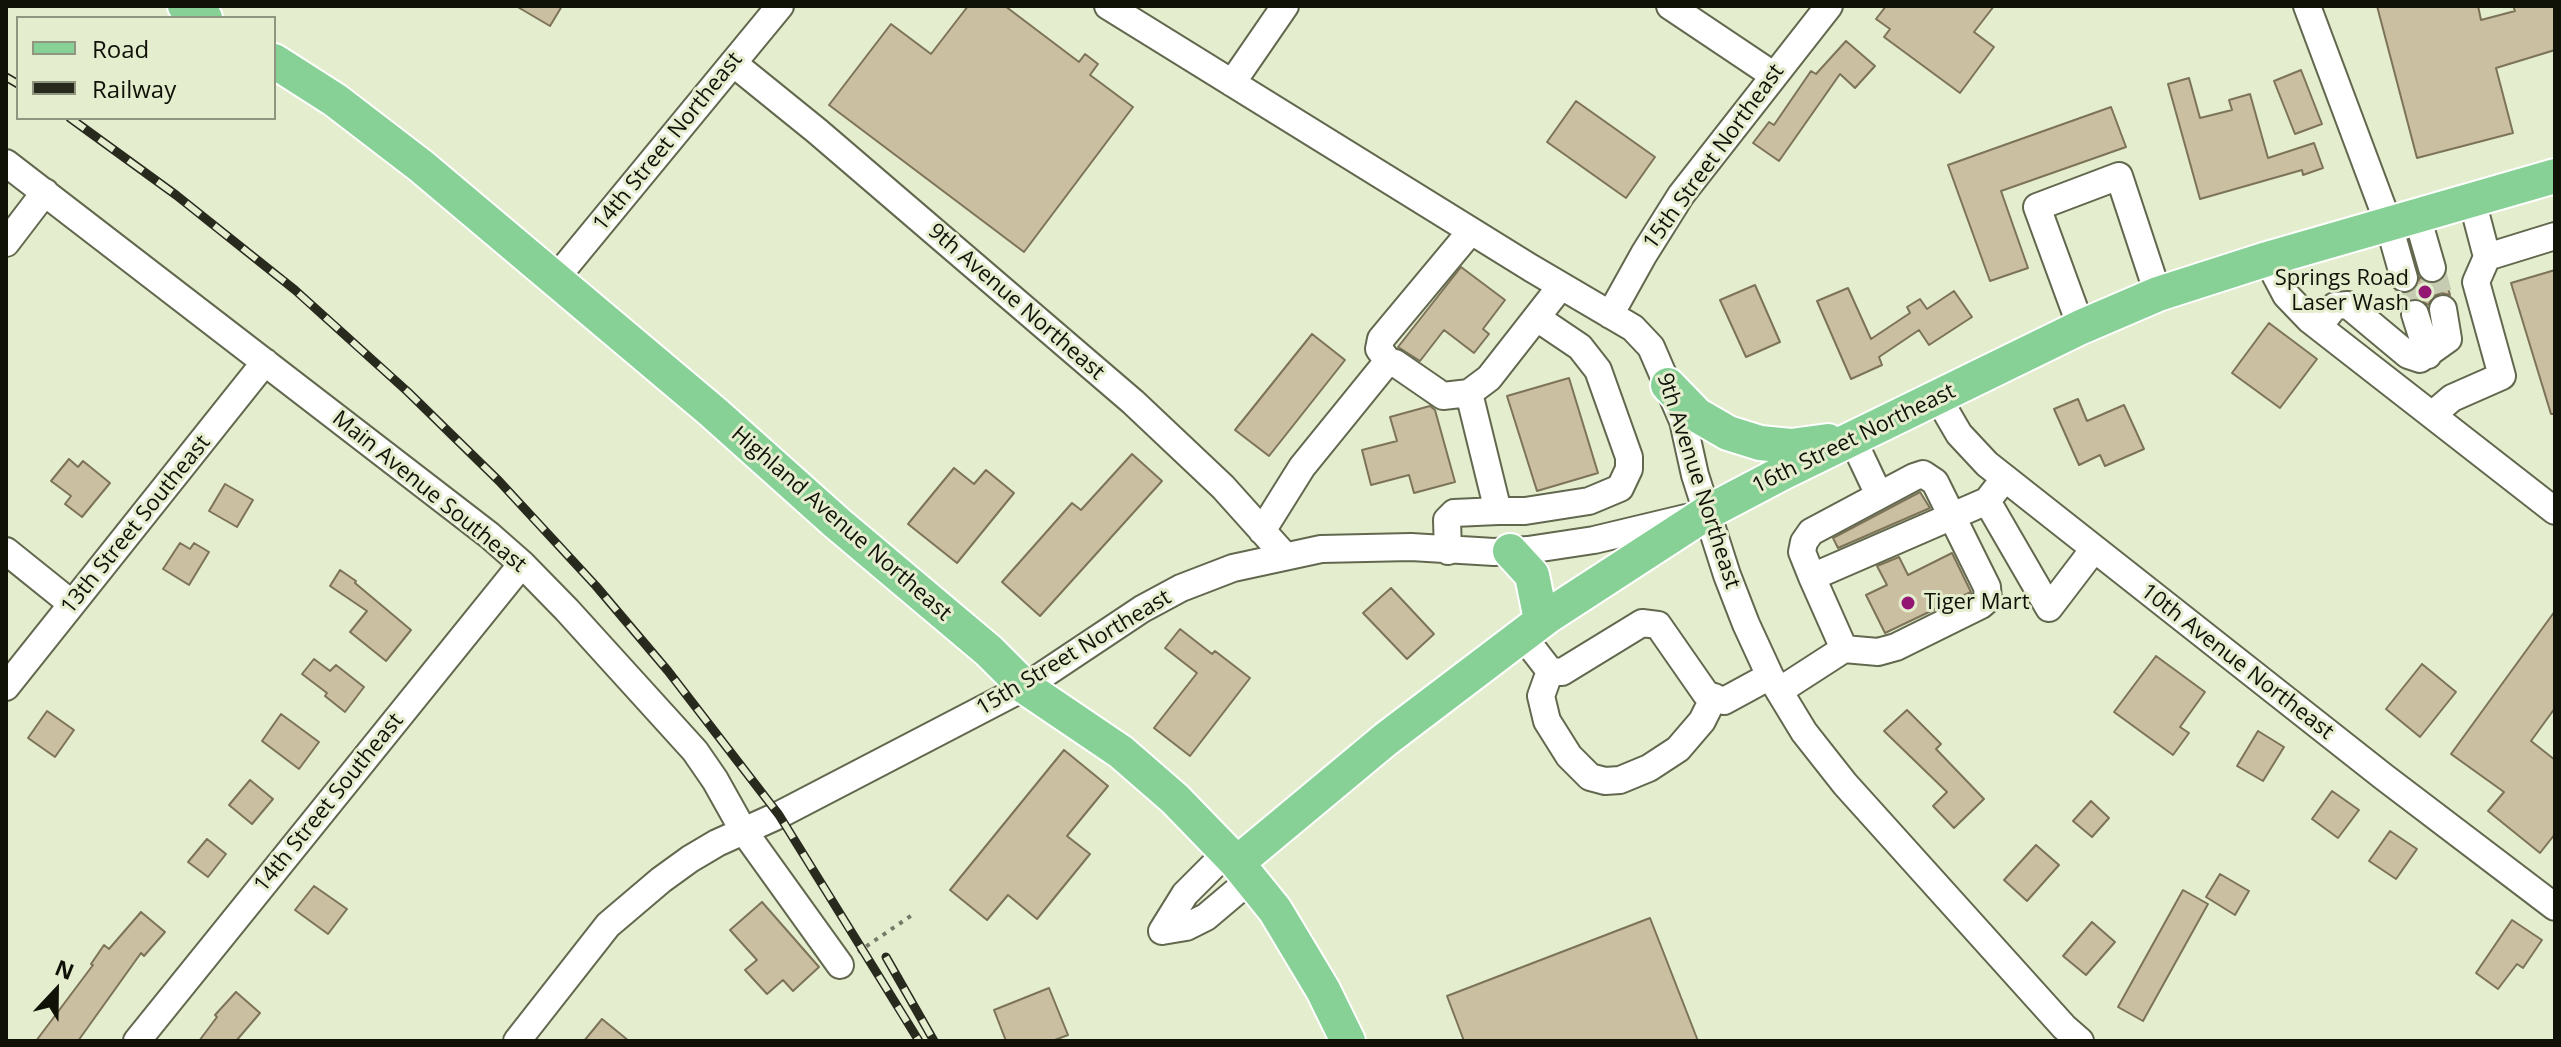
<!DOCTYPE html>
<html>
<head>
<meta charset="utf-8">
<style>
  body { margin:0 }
  #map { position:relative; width:2561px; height:1047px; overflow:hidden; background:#e5edcf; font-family:"Open Sans",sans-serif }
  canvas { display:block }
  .frame { position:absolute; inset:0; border:8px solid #101208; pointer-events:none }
  .legend { position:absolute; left:16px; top:16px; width:260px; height:104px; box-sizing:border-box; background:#e5edcf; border:2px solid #90957f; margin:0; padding:10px 14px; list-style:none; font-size:24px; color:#101208 }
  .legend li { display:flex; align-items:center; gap:16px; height:40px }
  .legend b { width:40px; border:2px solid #90957f }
  .north { position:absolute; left:16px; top:951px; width:80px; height:80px; -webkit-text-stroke:6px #e5edcf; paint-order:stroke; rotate:22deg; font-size:22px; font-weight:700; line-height:32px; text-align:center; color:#101208 }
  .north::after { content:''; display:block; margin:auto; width:28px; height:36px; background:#101208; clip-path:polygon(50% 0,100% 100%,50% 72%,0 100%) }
</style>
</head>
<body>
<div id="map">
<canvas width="2561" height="1047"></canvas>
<div class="frame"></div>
<ul class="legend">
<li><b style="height:10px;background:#87d196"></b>Road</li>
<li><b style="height:10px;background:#282a1e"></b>Railway</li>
</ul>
<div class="north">N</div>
</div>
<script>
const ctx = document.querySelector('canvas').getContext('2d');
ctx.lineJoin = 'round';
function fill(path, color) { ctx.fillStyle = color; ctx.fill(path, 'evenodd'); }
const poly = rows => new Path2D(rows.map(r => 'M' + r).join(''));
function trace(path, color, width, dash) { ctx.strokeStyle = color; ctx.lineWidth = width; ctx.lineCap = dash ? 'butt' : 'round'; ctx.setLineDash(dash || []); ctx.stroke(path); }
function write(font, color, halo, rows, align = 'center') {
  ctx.font = font + ' "Open Sans",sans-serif'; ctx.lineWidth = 6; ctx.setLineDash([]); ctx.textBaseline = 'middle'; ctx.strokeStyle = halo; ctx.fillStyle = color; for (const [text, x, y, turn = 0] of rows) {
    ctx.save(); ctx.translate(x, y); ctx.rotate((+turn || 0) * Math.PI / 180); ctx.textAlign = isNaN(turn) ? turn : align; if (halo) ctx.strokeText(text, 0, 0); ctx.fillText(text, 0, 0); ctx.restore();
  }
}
const building = poly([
  [516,6,562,6,550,26,516,6],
  [968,6,1005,6,1079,62,1085,54,1098,64,1090,75,1133,107,1024,252,829,105,891,24,931,54,968,6],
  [1886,6,1994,6,1974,32,1994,47,1960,93,1884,37,1890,29,1876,19,1886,6],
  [2377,6,2478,6,2481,20,2515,11,2513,6,2555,6,2555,50,2496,68,2513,133,2417,158,2377,6],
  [1846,41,1875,66,1855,88,1840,74,1779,161,1753,143,1769,122,1774,125,1811,71,1816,74,1846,41],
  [2301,70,2322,124,2295,134,2274,81,2301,70],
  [2189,78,2200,118,2232,110,2229,100,2250,94,2268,158,2314,143,2323,168,2303,175,2302,170,2200,199,2168,84,2189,78],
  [1576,101,1655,157,1626,198,1547,142,1576,101],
  [2111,107,2126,147,2001,191,2028,268,1990,281,1948,165,2111,107],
  [1461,267,1505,300,1483,329,1489,334,1474,353,1444,330,1420,361,1398,347,1461,267],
  [2555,270,2555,414,2551,414,2511,283,2555,270],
  [2420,277,2427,283,2436,284,2445,277,2450,295,2441,293,2434,296,2428,305,2418,298,2405,302,2402,294,2415,290,2420,277],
  [1755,285,1780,342,1746,357,1720,300,1755,285],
  [1848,288,1871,339,1910,313,1907,307,1920,299,1927,309,1954,291,1972,317,1929,345,1919,330,1879,357,1882,365,1851,379,1817,301,1848,288],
  [2269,323,2317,359,2280,408,2232,373,2269,323],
  [1312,334,1345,360,1269,456,1235,430,1312,334],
  [1569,378,1598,473,1537,491,1507,396,1569,378],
  [2078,399,2087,421,2124,405,2144,449,2105,466,2100,455,2079,465,2054,409,2078,399],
  [1430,406,1435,410,1455,482,1414,493,1409,475,1371,485,1362,450,1397,441,1390,417,1430,406],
  [1132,454,1162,481,1040,616,1002,582,1072,503,1081,510,1132,454],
  [69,459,78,467,83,461,110,483,82,517,65,504,71,496,51,481,69,459],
  [954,468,974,484,986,470,1014,493,957,563,908,524,954,468],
  [225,484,253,500,237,527,209,511,225,484],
  [1920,492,1930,508,1838,548,1833,538,1920,492],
  [180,543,190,549,194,543,209,552,189,585,163,569,180,543],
  [1952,553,1971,592,1885,633,1866,595,1887,585,1877,566,1899,557,1908,575,1952,553],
  [340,570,356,581,355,583,411,630,386,661,350,632,367,611,330,586,340,570],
  [1391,588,1434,634,1407,659,1363,613,1391,588],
  [2555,611,2555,708,2531,741,2555,760,2555,834,2540,853,2488,811,2504,792,2451,754,2555,611],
  [1180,629,1212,654,1215,651,1250,678,1190,756,1154,728,1197,673,1165,648,1180,629],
  [2156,656,2205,692,2180,727,2189,733,2173,755,2114,712,2156,656],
  [314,659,330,671,336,665,364,687,345,712,325,696,327,693,302,674,314,659],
  [2422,664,2456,692,2420,737,2386,709,2422,664],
  [1907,710,1941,744,1936,749,1984,799,1954,828,1933,806,1947,792,1884,731,1907,710],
  [47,711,74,730,55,757,28,738,47,711],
  [281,714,319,742,299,769,262,741,281,714],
  [2258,731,2284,747,2263,781,2237,766,2258,731],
  [1064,750,1108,786,1067,836,1090,854,1037,919,1008,895,987,920,950,890,1064,750],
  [250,780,273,799,252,824,229,805,250,780],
  [2332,791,2359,810,2338,838,2312,819,2332,791],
  [2091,801,2109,818,2092,837,2073,821,2091,801],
  [2390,831,2417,849,2396,879,2369,861,2390,831],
  [207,839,226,854,208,877,188,862,207,839],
  [2036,845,2059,865,2027,901,2004,880,2036,845],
  [2220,874,2249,891,2235,915,2206,897,2220,874],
  [314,886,347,909,328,934,295,910,314,886],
  [2183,890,2208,904,2143,1021,2118,1007,2183,890],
  [762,902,819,967,793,991,783,980,767,994,745,970,757,960,730,930,762,902],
  [141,912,165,932,144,956,141,953,78,1041,36,1041,93,965,91,964,104,945,109,949,141,912],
  [1650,918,1698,1041,1464,1041,1447,996,1650,918],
  [2512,920,2542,940,2523,968,2517,964,2498,989,2476,973,2512,920],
  [2092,922,2115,942,2086,975,2063,956,2092,922],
  [1049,988,1068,1035,1052,1041,1006,1041,994,1010,1049,988],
  [236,992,260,1013,236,1041,199,1041,217,1017,215,1015,236,992],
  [602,1019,629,1041,584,1041,602,1019]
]);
fill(building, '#cabfa0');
trace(building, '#7c7358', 2);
trace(poly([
  [2432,268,2443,309],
  [2404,278,2415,314]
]), '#c5ccb1', 26, [26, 13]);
const minor = poly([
  [1108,6,1531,268,1633,328,1651,347,1683,421,1695,475,1727,575,1746,624,1770,676,1804,732,1845,784,2064,1027,2080,1041],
  [1670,6,1773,75],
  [2307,6,2389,225,2404,278],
  [733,63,817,131,1133,402,1223,487,1285,556],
  [1232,83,1285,6],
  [6,163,489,535,522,564,567,610,695,751,715,780,743,830,840,965],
  [2472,200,2487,257,2555,236],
  [2417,216,2432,268],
  [6,243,45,192],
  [2267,259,2286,295,2310,320,2555,511],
  [556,278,780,6],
  [2415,314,2428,355],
  [1610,315,1644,254,1681,195,1829,6],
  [2319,326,2335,306,2348,305,2408,355,2420,359,2448,339,2443,309],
  [2081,327,2037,207,2119,176,2158,294],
  [1388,361,1379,349,1381,339,1471,231],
  [1938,398,1959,434,1987,464,2384,777,2555,907],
  [2432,415,2452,398,2502,376,2476,282,2487,257],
  [1852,438,1879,495],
  [1987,501,2049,608,2094,549],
  [1498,511,1525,511,1589,501,1620,488,1629,469,1629,457,1598,370,1580,347,1537,318],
  [1262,531,1302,467,1388,361,1395,363,1443,396,1469,393,1489,378,1561,286],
  [6,551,72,604],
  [1448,551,1447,520,1454,513,1498,511,1469,393],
  [1812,577,1802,552,1804,542,1811,532,1914,477,1923,474,1935,482,1987,587,1988,599,1981,605,1896,647,1878,652,1844,649],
  [1522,635,1550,671,1562,672,1642,623,1658,625,1706,694,1724,701,1770,676],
  [1550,671,1541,696,1547,721,1569,756,1590,777,1605,781,1620,780,1649,768,1678,749,1702,721,1714,697],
  [6,687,265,362],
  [1779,691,1844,649,1812,577,1987,501,2005,478],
  [1162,931,1186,927,1206,917,1251,879],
  [1162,931,1185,894,1227,852],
  [137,1041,522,564],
  [517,1041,608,925,661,880,690,859,717,843,779,815,1025,687,1142,609,1181,588,1233,568,1321,549,1411,547,1494,552,1528,550,1594,540,1686,518]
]);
const major = poly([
  [185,6,205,18],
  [274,61,335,100,421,166,713,412,837,523,989,651,1025,687,1121,752,1175,799,1237,863,1275,910,1323,990,1348,1041],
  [1668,385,1697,415,1728,433,1760,443,1791,446,1828,441],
  [1510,551,1532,575,1541,620],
  [1237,863,1386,739,1548,616,1708,512,1784,472,2081,327,2158,294,2267,259,2555,176]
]);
trace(minor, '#62684e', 30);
trace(major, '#fff', 38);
trace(poly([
  [858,952,912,915]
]), '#767b68', 4, [4, 6]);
trace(minor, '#fff', 26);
trace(major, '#87d196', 34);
const rail = poly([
  [6,77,18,84],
  [70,118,176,195,295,290,408,392,499,481,596,586,668,671,779,815,919,1041],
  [886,957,934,1041]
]);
trace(rail, '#282a1e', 9);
trace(rail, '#e5edcf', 6, [18]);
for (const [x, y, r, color] of [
  [2425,292,8,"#931772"],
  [1908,603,8,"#931772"]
]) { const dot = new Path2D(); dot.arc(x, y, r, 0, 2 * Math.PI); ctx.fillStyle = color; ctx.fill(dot); trace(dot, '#e5edcf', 3); }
write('22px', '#101208', '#e5edcf', [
  ["14th Street Northeast",668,142,-51],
  ["15th Street Northeast",1714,157,-54],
  ["9th Avenue Northeast",1016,302,41],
  ["16th Street Northeast",1854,439,-26],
  ["9th Avenue Northeast",1698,481,72],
  ["Main Avenue Southeast",429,492,39],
  ["Highland Avenue Northeast",841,524,41],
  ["13th Street Southeast",136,525,-51],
  ["15th Street Northeast",1074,653,-31],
  ["10th Avenue Northeast",2237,662,38],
  ["14th Street Southeast",329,803,-51]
]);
write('22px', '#101208', '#e5edcf', [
  ["Springs Road",2409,279],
  ["Laser Wash",2409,304],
  ["Tiger Mart",1924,603,"left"]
], 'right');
</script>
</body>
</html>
